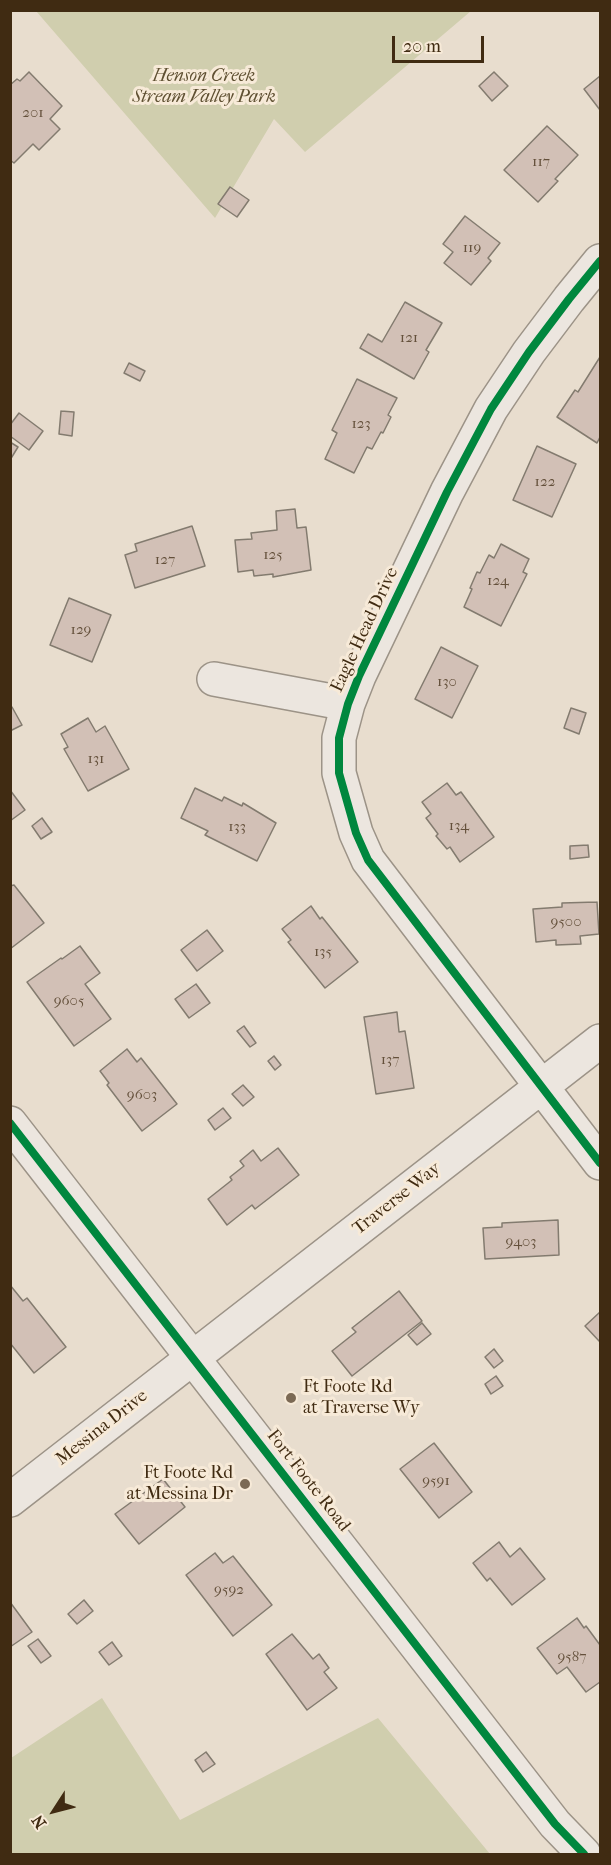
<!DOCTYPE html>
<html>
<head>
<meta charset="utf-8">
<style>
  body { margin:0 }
  #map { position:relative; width:611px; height:1865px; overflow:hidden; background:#e8ddce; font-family:"IM FELL French Canon",serif }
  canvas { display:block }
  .frame { position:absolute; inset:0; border:12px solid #402b12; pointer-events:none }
  .north { position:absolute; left:24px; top:1781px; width:60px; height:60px; -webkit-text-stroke:4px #f7ead8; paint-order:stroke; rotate:234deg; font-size:16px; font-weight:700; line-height:24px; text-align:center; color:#402b12 }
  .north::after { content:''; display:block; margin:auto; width:21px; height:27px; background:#402b12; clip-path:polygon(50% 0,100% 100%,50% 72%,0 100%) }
  .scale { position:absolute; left:392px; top:36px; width:92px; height:27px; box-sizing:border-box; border:3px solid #402b12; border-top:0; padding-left:8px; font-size:18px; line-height:21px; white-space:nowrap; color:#402b12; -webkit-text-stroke:4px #f7ead8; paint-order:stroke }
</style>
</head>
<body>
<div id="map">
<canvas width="611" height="1865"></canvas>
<div class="frame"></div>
<div class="north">N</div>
<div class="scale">20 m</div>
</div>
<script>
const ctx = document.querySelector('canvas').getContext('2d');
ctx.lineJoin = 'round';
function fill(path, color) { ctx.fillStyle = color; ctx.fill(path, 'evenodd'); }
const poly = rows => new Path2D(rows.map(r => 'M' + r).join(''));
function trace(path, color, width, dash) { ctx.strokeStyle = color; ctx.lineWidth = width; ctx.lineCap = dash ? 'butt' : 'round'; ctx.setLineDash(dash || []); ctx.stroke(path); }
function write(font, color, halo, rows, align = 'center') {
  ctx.font = font + ' "IM FELL French Canon",serif'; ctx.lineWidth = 6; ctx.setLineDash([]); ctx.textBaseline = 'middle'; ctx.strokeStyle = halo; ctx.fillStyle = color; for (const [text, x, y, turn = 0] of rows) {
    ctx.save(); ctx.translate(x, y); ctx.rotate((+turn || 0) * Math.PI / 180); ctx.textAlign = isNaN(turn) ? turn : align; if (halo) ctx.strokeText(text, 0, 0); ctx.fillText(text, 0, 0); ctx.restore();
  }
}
fill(poly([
  [36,11,471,11,305,152,274,119,215,218],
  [102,1698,180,1820,378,1718,490,1854,11,1854,11,1758]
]), '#d0ceae');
const building = poly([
  [29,72,62,106,50,119,60,129,39,150,33,144,14,163,10,160,10,85,17,79,20,81,29,72],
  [494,72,508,86,492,101,479,86,494,72],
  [600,76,600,110,584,89,600,76],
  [547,126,578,155,555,179,558,181,538,202,504,170,547,126],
  [230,187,249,200,237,217,218,204,230,187],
  [465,216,500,243,488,258,491,261,471,285,444,263,453,252,443,244,465,216],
  [405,302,442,323,426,350,429,352,414,379,360,348,368,334,382,342,405,302],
  [600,357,600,437,597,443,557,417,575,390,578,392,600,357],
  [129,363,145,371,140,381,124,373,129,363],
  [357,379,397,398,388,415,391,417,383,433,381,432,372,449,367,447,354,473,325,459,337,433,332,430,357,379],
  [61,411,74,412,72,436,59,434,61,411],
  [19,413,43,431,29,450,10,436,10,425,19,413],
  [10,442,18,447,10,460,10,442],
  [537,446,576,464,552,517,513,500,537,446],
  [295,509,297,528,306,527,311,570,273,577,273,574,254,576,253,570,238,572,235,540,252,539,251,533,277,530,276,511,295,509],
  [192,526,205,566,135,588,125,555,137,551,135,544,192,526],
  [501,544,529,559,523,572,527,574,501,626,464,607,472,589,470,588,477,572,480,573,489,555,494,558,501,544],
  [69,598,111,615,92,662,50,645,69,598],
  [441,647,478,666,452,718,415,699,441,647],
  [12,707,22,725,10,731,10,708,12,707],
  [571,708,586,713,579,734,564,728,571,708],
  [88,718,96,732,105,726,129,769,88,791,64,749,68,747,61,734,88,718],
  [447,783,456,795,461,792,494,837,460,862,450,847,447,849,436,836,438,834,426,818,431,814,422,802,447,783],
  [195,788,222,801,224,797,242,806,243,803,276,823,257,861,205,835,208,831,181,818,195,788],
  [10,790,25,810,10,821,10,790],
  [42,818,52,832,41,839,32,826,42,818],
  [588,845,589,857,570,859,570,846,588,845],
  [14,885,44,923,10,949,10,886,14,885],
  [597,902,599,934,580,936,581,944,556,945,556,940,536,942,533,909,562,907,562,903,597,902],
  [311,906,320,919,322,917,358,962,325,988,288,942,291,940,282,929,311,906],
  [207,930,223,951,197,971,181,950,207,930],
  [80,946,100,973,85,984,111,1019,74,1046,27,982,61,958,62,959,80,946],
  [196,984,210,1003,189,1018,175,999,196,984],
  [397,1012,399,1032,405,1031,414,1088,376,1094,364,1017,397,1012],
  [244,1026,256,1043,250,1047,237,1031,244,1026],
  [127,1049,137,1062,141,1058,177,1104,142,1131,107,1085,109,1083,100,1071,127,1049],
  [274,1056,281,1065,275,1070,268,1061,274,1056],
  [243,1085,254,1097,243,1106,232,1094,243,1085],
  [223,1108,231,1118,215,1130,208,1120,223,1108],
  [278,1148,299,1175,255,1209,252,1205,227,1225,208,1199,232,1180,230,1177,244,1166,240,1161,253,1150,261,1161,278,1148],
  [558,1220,559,1255,485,1259,483,1228,502,1227,502,1223,558,1220],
  [10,1285,23,1301,27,1298,66,1347,34,1373,10,1343,10,1285],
  [399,1291,422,1321,352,1376,332,1351,356,1332,352,1328,399,1291],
  [600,1312,600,1342,585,1326,600,1312],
  [422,1323,431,1334,417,1345,408,1335,422,1323],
  [494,1349,503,1361,494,1368,485,1357,494,1349],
  [496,1376,503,1386,491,1394,485,1384,496,1376],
  [434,1443,472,1492,439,1518,400,1469,434,1443],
  [163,1479,185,1507,139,1544,115,1514,163,1479],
  [499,1542,510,1557,520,1548,545,1579,512,1605,490,1578,487,1581,473,1563,499,1542],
  [215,1553,223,1563,233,1556,272,1605,233,1636,186,1575,215,1553],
  [84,1600,93,1611,77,1624,68,1614,84,1600],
  [10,1602,32,1632,10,1647,10,1602],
  [577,1618,584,1628,586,1626,600,1645,600,1682,586,1692,567,1667,557,1674,537,1648,577,1618],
  [292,1634,313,1659,319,1654,329,1668,324,1672,337,1688,307,1710,266,1654,292,1634],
  [38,1639,51,1656,41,1663,28,1646,38,1639],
  [112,1642,122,1656,109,1665,99,1652,112,1642],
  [206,1752,215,1764,203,1772,195,1760,206,1752]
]);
fill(building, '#d2c0b6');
trace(building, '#837b6f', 1.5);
const minor = poly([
  [600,261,569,299,529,352,491,409,447,492,359,676,348,704,339,738,339,773,356,833,368,860,600,1163],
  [214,679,348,704],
  [10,1123,555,1824,584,1854],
  [10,1500,600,1041]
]);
trace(minor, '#9c9387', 36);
trace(minor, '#ece6df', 33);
trace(poly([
  [600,261,569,299,529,352,491,409,447,492,359,676,348,704,339,738,339,773,356,833,368,860,600,1163],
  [10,1123,555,1824,584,1854]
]), '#00873e', 8);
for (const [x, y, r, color] of [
  [291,1398,6,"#7b6954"],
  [245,1484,6,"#7b6954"]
]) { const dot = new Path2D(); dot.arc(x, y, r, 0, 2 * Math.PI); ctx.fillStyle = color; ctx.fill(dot); trace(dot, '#f7ead8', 2); }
write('15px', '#64503b', null, [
  ["201",33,113],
  ["117",541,162],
  ["119",472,248],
  ["121",409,338],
  ["123",361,424],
  ["122",545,482],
  ["125",273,555],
  ["127",165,560],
  ["124",498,581],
  ["129",81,630],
  ["130",447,682],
  ["131",96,759],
  ["134",459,826],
  ["133",237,827],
  ["9500",566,922],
  ["135",323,952],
  ["9605",69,1001],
  ["137",390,1060],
  ["9603",142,1095],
  ["9403",521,1242],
  ["9591",436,1481],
  ["9592",229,1590],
  ["9587",572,1657]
]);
write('italic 18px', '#5f5032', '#f7ead8', [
  ["Henson Creek",204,77],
  ["Stream Valley Park",204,98]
]);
write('18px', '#402b12', '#f7ead8', [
  ["Eagle Head Drive",365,630,-65],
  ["Traverse Way",397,1199,-38],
  ["Messina Drive",102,1428,-38],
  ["Fort Foote Road",308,1481,52]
]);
write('18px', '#402b12', '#f7ead8', [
  ["Ft Foote Rd",303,1388],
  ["at Traverse Wy",303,1409],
  ["Ft Foote Rd",233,1474,"right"],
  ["at Messina Dr",233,1495,"right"]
], 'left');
</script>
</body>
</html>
